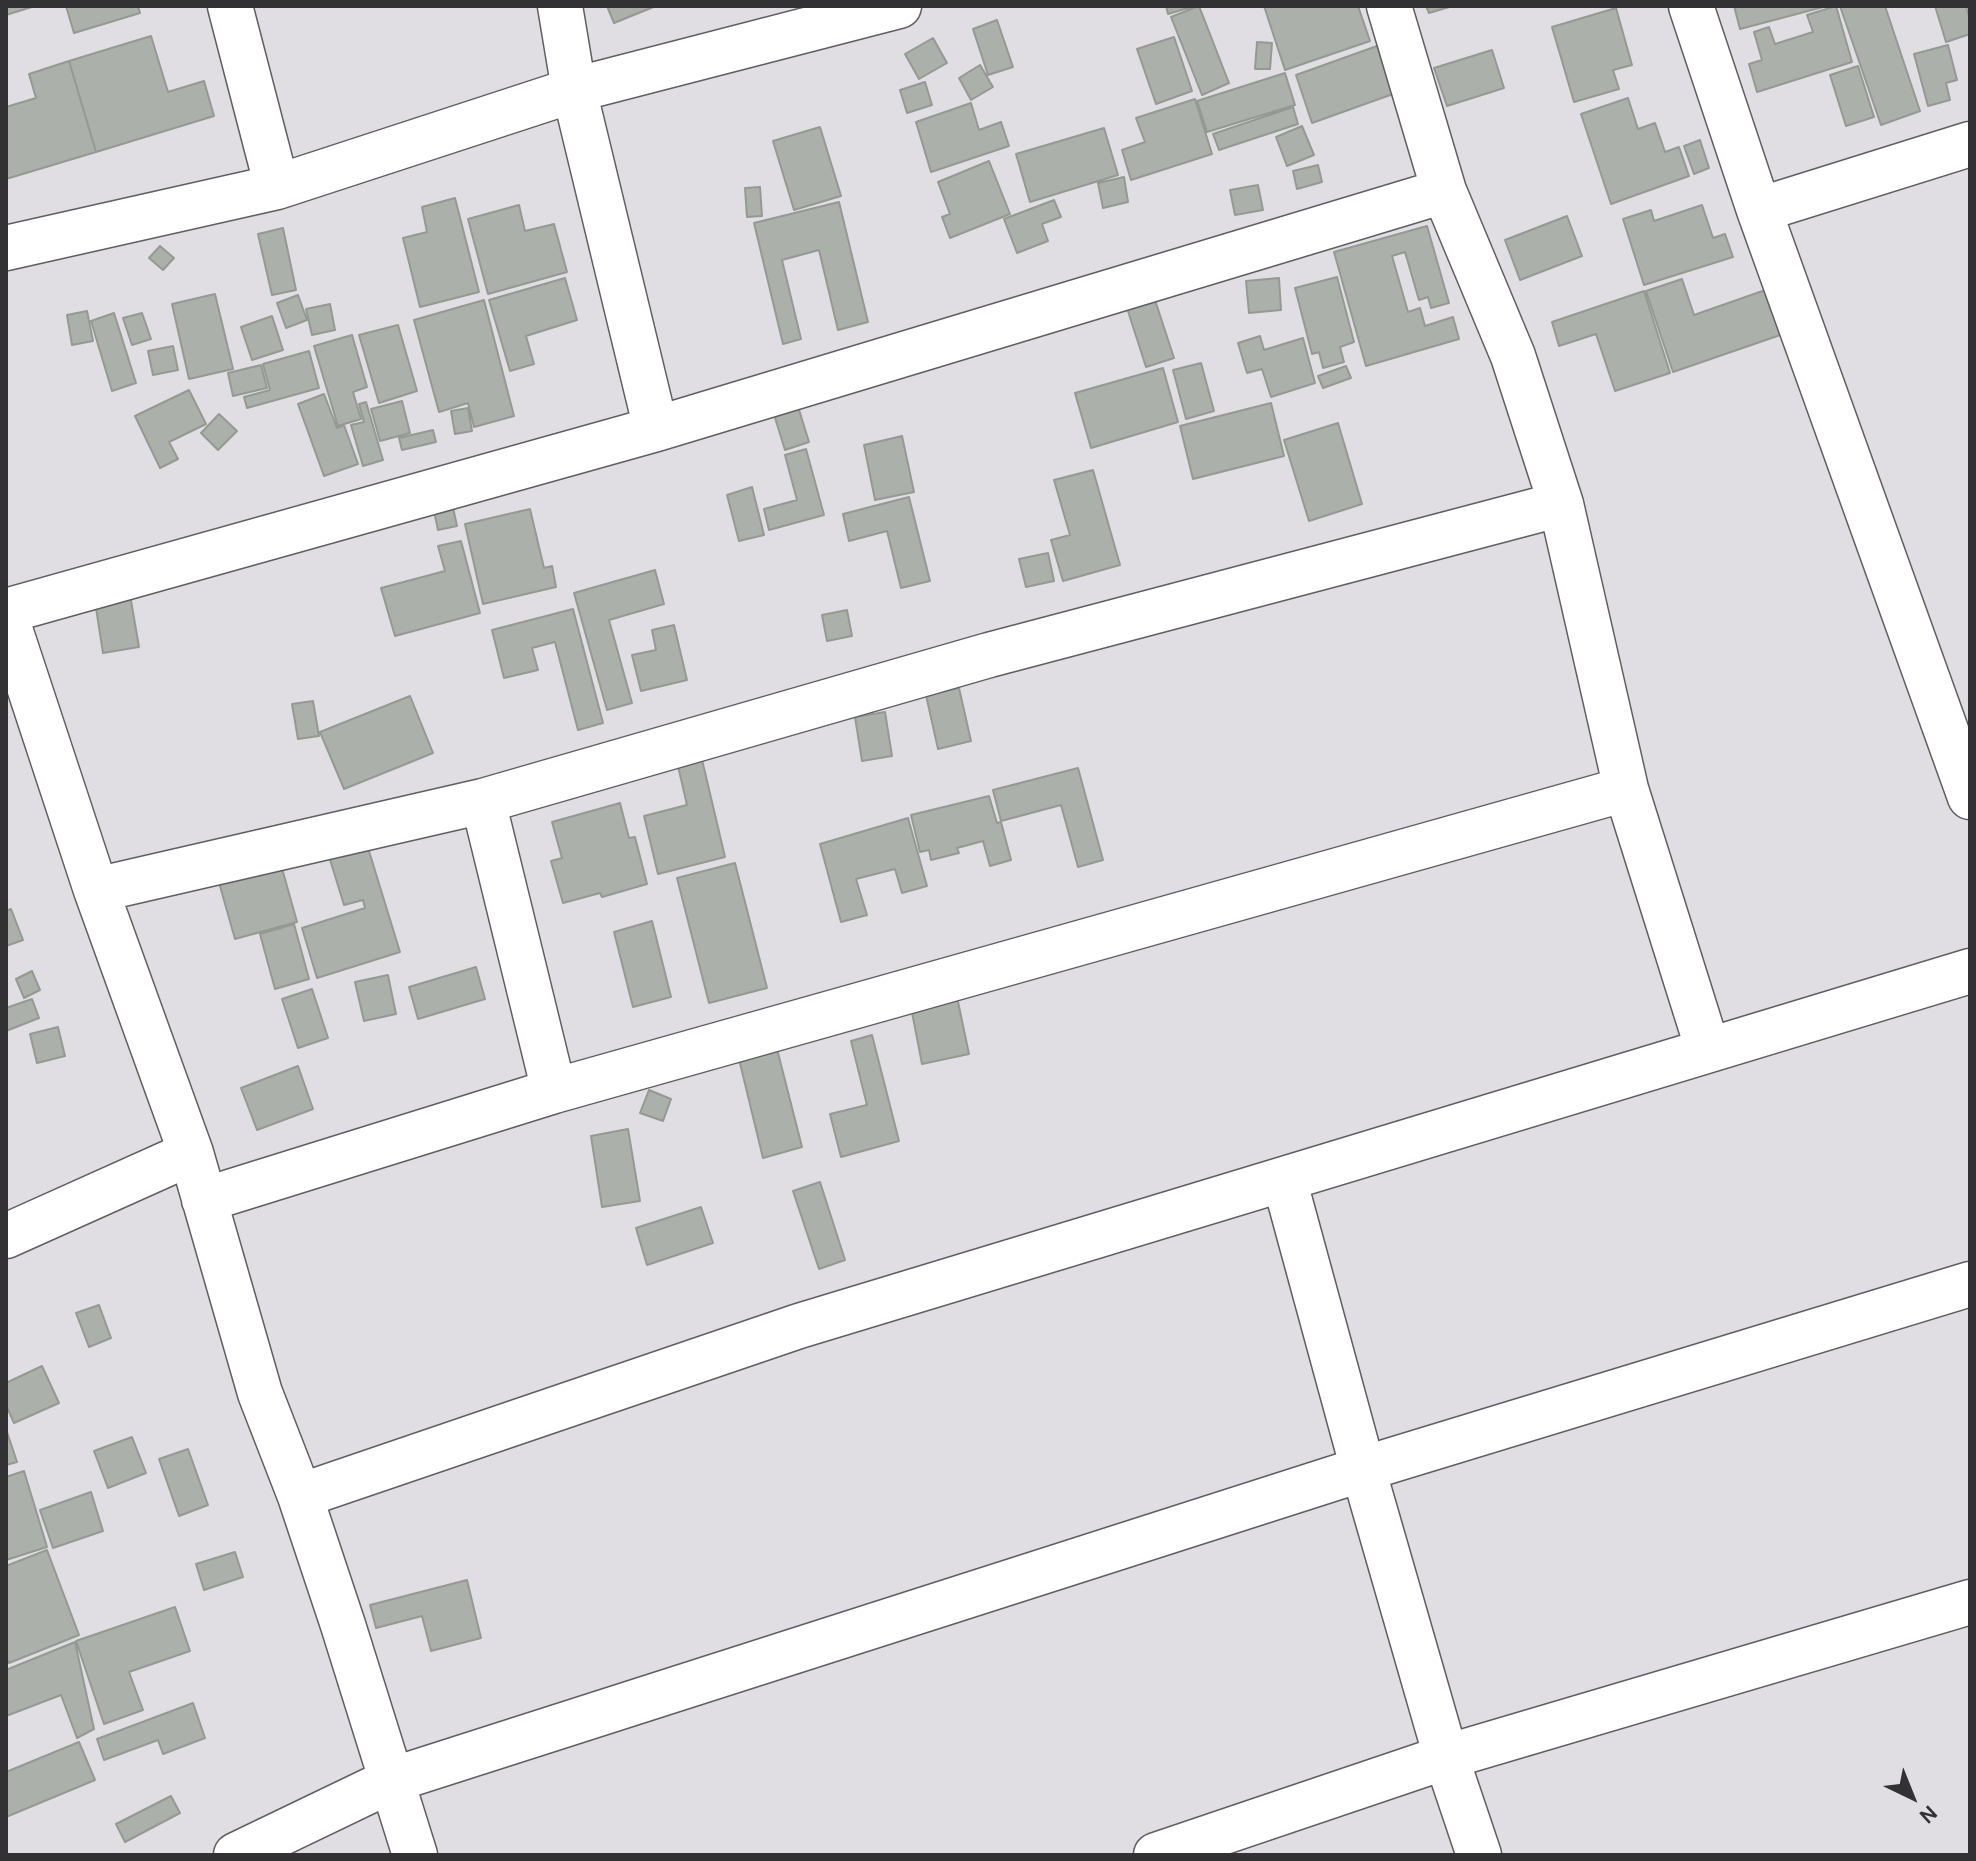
<!DOCTYPE html>
<html>
<head>
<meta charset="utf-8">
<style>
  body { margin:0 }
  #map { position:relative; width:1976px; height:1861px; overflow:hidden; background:#e1dee3; font-family:Karla,sans-serif }
  canvas { display:block }
  .frame { position:absolute; inset:0; border:8px solid #323133; pointer-events:none }
  .north { position:absolute; left:1872px; top:1757px; width:80px; height:80px; -webkit-text-stroke:6px #e1dee3; paint-order:stroke; rotate:137deg; font-size:22px; font-weight:700; line-height:32px; text-align:center; color:#323133 }
  .north::after { content:''; display:block; margin:auto; width:28px; height:36px; background:#323133; clip-path:polygon(50% 0,100% 100%,50% 72%,0 100%) }
</style>
</head>
<body>
<div id="map">
<canvas width="1976" height="1861"></canvas>
<div class="frame"></div>
<div class="north">N</div>
</div>
<script>
const ctx = document.querySelector('canvas').getContext('2d');
ctx.lineJoin = 'round';
function fill(path, color) { ctx.fillStyle = color; ctx.fill(path, 'evenodd'); }
const poly = rows => new Path2D(rows.map(r => 'M' + r).join(''));
function trace(path, color, width, dash) { ctx.strokeStyle = color; ctx.lineWidth = width; ctx.lineCap = dash ? 'butt' : 'round'; ctx.setLineDash(dash || []); ctx.stroke(path); }
const building = poly([
  [6,6,35,6,6,15,6,6],
  [66,6,138,6,140,13,74,33,66,6],
  [607,6,656,6,614,23,607,6],
  [1166,6,1195,6,1168,14,1166,6],
  [1199,6,1229,83,1202,95,1171,17,1199,6],
  [1264,6,1358,6,1370,41,1285,70,1264,6],
  [1426,6,1453,6,1429,13,1426,6],
  [1734,6,1827,6,1740,29,1734,6],
  [1836,6,1852,62,1757,92,1749,64,1762,60,1754,32,1769,27,1775,44,1813,32,1807,15,1836,6],
  [1840,6,1885,6,1920,111,1881,125,1840,6],
  [1935,6,1966,6,1970,20,1970,34,1946,42,1935,6],
  [1616,8,1632,65,1613,70,1619,89,1574,102,1552,27,1616,8],
  [997,20,1013,67,988,75,973,29,997,20],
  [151,36,168,92,204,81,214,116,96,152,69,61,151,36],
  [1174,37,1192,91,1156,104,1137,49,1174,37],
  [933,38,947,63,919,79,905,54,933,38],
  [1257,42,1272,43,1270,69,1255,69,1257,42],
  [1948,45,1957,80,1946,83,1950,100,1928,106,1914,54,1948,45],
  [1377,46,1393,94,1312,123,1296,75,1377,46],
  [1492,50,1504,88,1447,106,1434,68,1492,50],
  [69,61,96,152,6,179,6,107,36,98,29,74,69,61],
  [980,65,993,87,971,100,959,78,980,65],
  [1858,66,1874,117,1846,126,1830,75,1858,66],
  [1285,73,1295,105,1207,132,1197,101,1285,73],
  [925,82,932,105,907,113,900,90,925,82],
  [1628,98,1638,129,1655,123,1665,152,1679,147,1689,176,1611,204,1581,114,1628,98],
  [1195,99,1212,154,1131,180,1122,150,1145,142,1136,118,1195,99],
  [971,103,979,130,1001,122,1009,146,931,172,916,122,971,103],
  [1293,107,1298,124,1219,150,1213,134,1293,107],
  [1302,126,1314,155,1287,166,1276,137,1302,126],
  [820,127,841,196,794,210,773,141,820,127],
  [1104,128,1118,175,1030,202,1016,154,1104,128],
  [1700,140,1709,168,1694,174,1684,146,1700,140],
  [989,161,1010,214,950,238,942,217,950,214,938,182,989,161],
  [1318,165,1322,182,1297,189,1293,171,1318,165],
  [1124,177,1128,202,1103,208,1098,183,1124,177],
  [1258,185,1263,210,1235,215,1230,190,1258,185],
  [760,187,762,216,747,217,745,188,760,187],
  [455,198,479,292,420,307,403,238,427,232,422,207,455,198],
  [1054,200,1061,217,1042,224,1048,241,1017,253,1004,219,1054,200],
  [839,202,868,322,838,330,819,250,782,260,801,339,783,344,754,223,839,202],
  [519,205,525,231,554,224,567,272,488,294,468,219,519,205],
  [1702,205,1713,238,1725,234,1733,257,1644,285,1623,219,1651,210,1654,221,1702,205],
  [1567,216,1582,256,1520,280,1505,240,1567,216],
  [1427,226,1449,303,1431,308,1428,297,1419,300,1405,252,1392,256,1408,312,1420,308,1425,326,1453,317,1459,339,1366,366,1334,252,1427,226],
  [283,228,296,290,272,295,258,234,283,228],
  [160,246,174,258,163,270,149,258,160,246],
  [1337,277,1354,342,1340,347,1344,362,1323,368,1319,352,1312,354,1295,288,1337,277],
  [565,278,577,320,526,336,534,364,510,371,489,300,565,278],
  [1279,278,1281,310,1249,313,1246,281,1279,278],
  [1682,279,1694,315,1774,287,1789,332,1673,372,1646,291,1682,279],
  [1644,291,1670,373,1615,391,1596,334,1559,346,1552,322,1644,291],
  [215,294,233,369,189,379,172,304,215,294],
  [298,295,307,320,286,328,277,303,298,295],
  [484,300,514,416,474,427,468,403,439,412,414,320,484,300],
  [1155,300,1174,358,1146,367,1127,308,1155,300],
  [330,304,335,330,312,335,306,309,330,304],
  [87,311,93,341,72,345,67,315,87,311],
  [114,313,136,383,112,391,91,321,114,313],
  [142,313,151,339,132,345,123,318,142,313],
  [272,316,283,350,252,360,241,327,272,316],
  [398,325,417,391,379,403,359,335,398,325],
  [352,335,367,387,353,392,361,419,338,426,314,346,352,335],
  [1260,336,1264,350,1303,338,1315,383,1271,397,1262,369,1247,373,1238,343,1260,336],
  [173,346,178,370,153,375,148,351,173,346],
  [309,351,319,388,247,408,244,397,270,390,263,364,309,351],
  [1201,363,1214,411,1186,419,1173,370,1201,363],
  [261,365,267,388,233,396,228,373,261,365],
  [1346,366,1351,378,1323,388,1318,376,1346,366],
  [1163,368,1178,422,1091,448,1075,393,1163,368],
  [189,390,206,424,169,442,178,459,160,468,135,416,189,390],
  [324,394,337,428,344,425,358,464,324,476,298,404,324,394],
  [796,400,809,442,785,450,772,408,796,400],
  [402,401,410,433,380,441,371,409,402,401],
  [366,402,383,460,363,466,351,425,364,422,359,404,366,402],
  [1271,403,1284,456,1193,479,1180,426,1271,403],
  [468,408,472,431,455,434,451,411,468,408],
  [219,414,237,431,218,450,201,433,219,414],
  [1338,423,1362,504,1309,521,1284,440,1338,423],
  [433,430,436,442,402,450,399,438,433,430],
  [902,436,914,492,875,500,864,445,902,436],
  [806,449,824,515,769,530,764,509,797,500,785,455,806,449],
  [1093,470,1120,565,1063,581,1051,540,1070,535,1054,480,1093,470],
  [752,487,764,535,739,541,727,495,752,487],
  [909,497,930,581,901,588,887,531,849,541,843,514,909,497],
  [451,498,457,526,438,530,432,502,451,498],
  [530,509,544,568,552,566,556,587,483,604,465,524,530,509],
  [461,541,480,613,395,636,381,588,445,571,438,546,461,541],
  [1048,553,1054,581,1026,587,1019,559,1048,553],
  [655,570,664,604,609,620,632,703,607,710,574,593,655,570],
  [129,589,139,647,103,653,94,595,129,589],
  [573,609,603,723,578,730,555,642,532,648,538,670,504,678,492,630,573,609],
  [847,610,852,636,827,641,822,615,847,610],
  [674,625,687,680,641,691,632,655,656,650,652,630,674,625],
  [959,688,971,741,938,749,926,695,959,688],
  [410,696,433,753,344,789,320,732,410,696],
  [313,701,319,736,298,739,292,704,313,701],
  [885,712,892,756,862,761,855,717,885,712],
  [699,747,725,857,658,874,644,816,687,805,675,753,699,747],
  [1078,768,1103,860,1078,867,1061,805,1001,821,993,790,1078,768],
  [989,796,997,823,1001,822,1011,860,990,866,983,841,957,848,959,853,931,860,929,850,920,852,911,815,989,796],
  [620,803,629,838,635,837,647,884,602,897,600,893,563,903,551,861,562,858,552,822,620,803],
  [908,818,927,886,902,893,895,869,856,879,867,915,841,922,820,844,908,818],
  [365,838,400,952,317,978,302,928,365,908,363,900,344,905,327,850,365,838],
  [280,861,297,922,235,939,218,879,280,861],
  [735,863,767,988,709,1003,677,878,735,863],
  [11,909,23,940,6,946,6,911,11,909],
  [652,921,671,997,633,1007,614,932,652,921],
  [294,924,309,979,275,989,260,934,294,924],
  [476,967,485,999,418,1019,409,987,476,967],
  [32,971,40,990,24,998,16,979,32,971],
  [388,975,396,1014,364,1021,355,982,388,975],
  [312,989,328,1038,298,1048,282,999,312,989],
  [957,997,969,1054,922,1064,911,1007,957,997],
  [32,999,39,1018,6,1031,6,1008,32,999],
  [58,1027,65,1056,37,1063,30,1034,58,1027],
  [872,1035,899,1141,841,1157,830,1114,867,1105,851,1041,872,1035],
  [776,1045,802,1147,763,1158,738,1055,776,1045],
  [298,1066,313,1109,257,1130,241,1088,298,1066],
  [649,1090,671,1099,663,1121,640,1113,649,1090],
  [628,1129,640,1201,602,1207,591,1136,628,1129],
  [820,1182,845,1260,819,1269,793,1191,820,1182],
  [701,1207,713,1243,647,1265,636,1228,701,1207],
  [99,1305,111,1338,89,1347,76,1313,99,1305],
  [42,1366,59,1403,14,1423,6,1405,6,1383,42,1366],
  [6,1429,17,1462,6,1465,6,1429],
  [132,1437,146,1473,108,1488,94,1451,132,1437],
  [188,1449,208,1505,179,1516,159,1459,188,1449],
  [24,1471,47,1547,6,1560,6,1477,24,1471],
  [91,1492,103,1531,53,1548,40,1510,91,1492],
  [47,1550,79,1635,9,1663,6,1656,6,1566,47,1550],
  [235,1552,243,1577,204,1590,196,1564,235,1552],
  [467,1580,481,1638,431,1651,422,1616,376,1628,370,1605,467,1580],
  [175,1607,190,1651,129,1672,143,1710,104,1724,76,1641,175,1607],
  [75,1642,94,1729,77,1738,61,1695,6,1716,6,1670,75,1642],
  [193,1703,205,1738,163,1754,158,1740,104,1760,97,1739,193,1703],
  [79,1742,95,1780,6,1817,6,1772,79,1742],
  [171,1796,180,1813,125,1842,116,1824,171,1796]
]);
fill(building, '#acb0ab');
trace(building, '#959994', 2);
const minor = poly([
  [230,6,277,187],
  [560,6,574,90,656,429],
  [1389,6,1444,191,1513,356,1561,504,1626,789,1708,1050],
  [1691,6,1759,210,1970,797],
  [1759,210,1970,144],
  [6,248,277,187,574,90,899,6],
  [6,611,656,429,1444,191],
  [6,617,96,890,191,1153,260,1393,300,1496,343,1625,415,1855],
  [483,801,554,1091],
  [96,890,483,801,989,655,1561,504],
  [1284,1179,1363,1469,1446,1757,1479,1855],
  [204,1200,554,1091,1626,789],
  [6,1236,191,1153],
  [300,1496,799,1326,1970,971],
  [236,1855,392,1780,1363,1469,1970,1284],
  [1156,1855,1446,1757,1970,1602]
]);
trace(minor, '#605e63', 47);
trace(minor, '#fff', 44);
</script>
</body>
</html>
